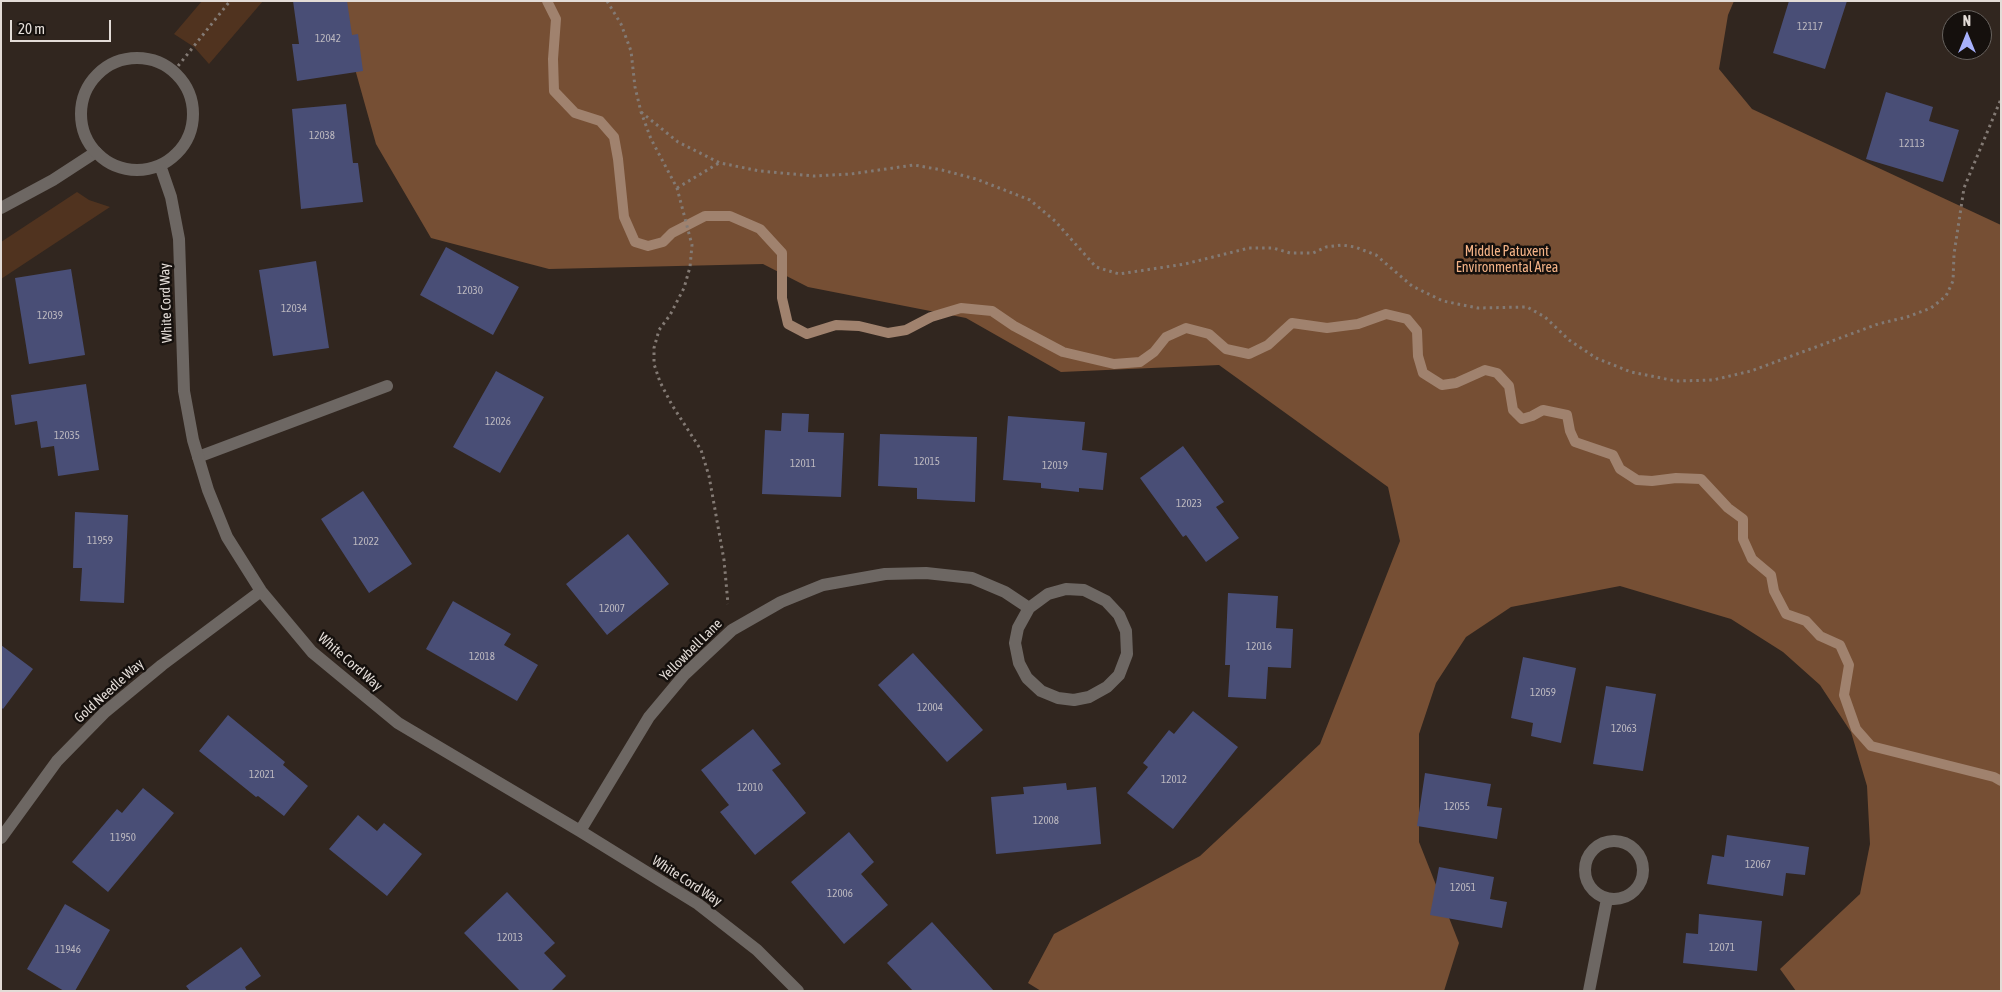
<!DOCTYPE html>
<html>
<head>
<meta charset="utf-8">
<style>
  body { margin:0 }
  #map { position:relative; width:2002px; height:992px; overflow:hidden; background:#31261f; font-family:"Asap Condensed",sans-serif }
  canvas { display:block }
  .frame { position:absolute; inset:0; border:2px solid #e3dcd7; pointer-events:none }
  .north { position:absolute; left:1942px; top:10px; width:50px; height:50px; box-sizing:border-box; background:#15100d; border:1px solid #67625e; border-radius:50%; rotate:0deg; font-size:14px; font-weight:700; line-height:20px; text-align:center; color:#e3dcd7 }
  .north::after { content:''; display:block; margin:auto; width:18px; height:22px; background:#a7b1fc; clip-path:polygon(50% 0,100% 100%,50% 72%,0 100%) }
  .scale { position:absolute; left:10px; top:20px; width:101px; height:22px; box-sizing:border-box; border:2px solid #e3dcd7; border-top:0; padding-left:6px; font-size:15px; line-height:18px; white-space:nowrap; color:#e3dcd7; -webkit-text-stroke:4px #15100d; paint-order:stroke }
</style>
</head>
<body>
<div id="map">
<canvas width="2002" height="992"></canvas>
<div class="frame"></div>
<div class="north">N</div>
<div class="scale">20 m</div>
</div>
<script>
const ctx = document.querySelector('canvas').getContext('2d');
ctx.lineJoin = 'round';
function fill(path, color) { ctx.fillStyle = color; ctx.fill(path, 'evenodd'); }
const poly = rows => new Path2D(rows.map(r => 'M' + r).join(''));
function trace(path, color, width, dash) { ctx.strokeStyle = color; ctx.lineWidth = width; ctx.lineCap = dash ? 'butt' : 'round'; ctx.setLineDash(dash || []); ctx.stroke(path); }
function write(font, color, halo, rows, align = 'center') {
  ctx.font = font + ' "Asap Condensed",sans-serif'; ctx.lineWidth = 5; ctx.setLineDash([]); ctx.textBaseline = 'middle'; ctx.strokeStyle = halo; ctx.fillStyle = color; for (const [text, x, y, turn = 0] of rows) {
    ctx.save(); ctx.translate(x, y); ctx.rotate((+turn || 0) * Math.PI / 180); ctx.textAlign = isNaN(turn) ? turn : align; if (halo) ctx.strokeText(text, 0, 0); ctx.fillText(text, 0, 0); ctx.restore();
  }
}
fill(poly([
  [202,1,263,1,209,64,194,47,174,34],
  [77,192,89,200,110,207,1,279,1,242]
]), '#50331f');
fill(poly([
  [336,1,1734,1,1728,15,1719,69,1752,109,2001,225,2001,991,1796,991,1780,969,1860,894,1870,844,1867,786,1851,732,1820,685,1783,652,1731,619,1620,586,1511,607,1466,637,1436,683,1419,734,1419,842,1459,943,1444,991,1041,991,1028,983,1054,934,1200,856,1320,744,1400,541,1388,487,1219,365,1061,372,966,318,808,287,763,264,549,269,431,238,376,144]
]), '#764f34');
trace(poly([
  [547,1,556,19,553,59,554,91,575,113,600,121,614,137,618,159,624,217,635,242,648,246,663,242,672,233,705,216,730,216,760,229,782,253,782,298,788,324,807,334,836,325,859,326,888,333,906,330,931,317,961,308,992,311,1014,326,1063,352,1114,364,1140,362,1154,352,1166,337,1186,328,1209,334,1226,349,1249,354,1268,345,1292,323,1327,328,1358,324,1386,314,1407,319,1417,331,1418,356,1423,373,1442,385,1456,383,1485,370,1497,373,1509,386,1513,410,1522,419,1532,416,1543,410,1567,415,1570,431,1575,442,1613,455,1620,469,1637,480,1652,481,1676,478,1701,479,1728,508,1743,519,1743,539,1752,559,1771,575,1774,591,1786,614,1806,621,1820,636,1840,645,1849,665,1844,695,1856,729,1871,746,1994,777,2001,781]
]), '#a0826e', 10);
fill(poly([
  [293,1,347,1,352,35,358,34,363,71,297,81,292,44,299,44],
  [1789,1,1847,1,1825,69,1773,53],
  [1886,92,1933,107,1929,121,1959,130,1943,182,1866,159],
  [346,104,353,163,358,163,363,202,301,209,292,109],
  [446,247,519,287,493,335,420,295],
  [316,261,329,348,273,356,259,270],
  [71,269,85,355,29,364,15,278],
  [496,371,544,397,500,473,453,447],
  [86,384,99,470,58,476,54,446,41,448,37,421,15,425,11,395],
  [782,413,809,414,808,432,844,433,841,497,762,494,765,430,781,431],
  [1008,416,1085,422,1082,450,1107,453,1103,490,1079,488,1079,492,1041,488,1041,483,1003,480],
  [880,434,977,437,975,502,917,499,917,488,878,486],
  [1183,446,1224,502,1216,507,1239,538,1206,562,1186,535,1183,537,1140,478],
  [363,491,412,564,369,593,321,519],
  [75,512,128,515,124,603,80,601,82,568,73,568],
  [628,534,669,584,607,635,566,584],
  [1228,593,1278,596,1276,628,1293,629,1291,668,1268,667,1266,699,1228,697,1230,665,1225,665],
  [453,601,511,634,504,645,538,665,517,701,426,649],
  [1,645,33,669,3,709,1,707],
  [913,653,983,730,947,762,878,685],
  [1523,657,1576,668,1561,743,1531,736,1533,723,1511,718],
  [1606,686,1656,694,1643,771,1593,764],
  [1193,711,1238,747,1173,829,1127,793,1148,767,1143,763,1169,730,1174,734],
  [228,715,285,762,283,765,308,786,284,816,258,796,256,797,199,751],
  [753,729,781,764,772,770,806,813,755,855,720,812,729,805,701,770],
  [1425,773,1491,784,1487,806,1502,808,1497,839,1417,826],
  [1066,783,1067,790,1096,787,1101,844,996,854,991,797,1024,794,1023,787],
  [143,788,174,813,108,892,72,862,117,809,122,813],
  [358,815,377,831,384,823,422,854,387,896,329,849],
  [849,832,874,862,861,874,888,905,844,944,791,882],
  [1727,835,1809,847,1805,875,1786,873,1783,896,1707,884,1712,855,1724,857],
  [1439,867,1494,877,1490,899,1507,902,1502,928,1430,915],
  [507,892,555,943,544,953,566,976,551,991,520,991,464,933],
  [65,904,110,930,75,991,64,991,27,969],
  [1699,914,1762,921,1757,971,1683,963,1686,933,1698,934],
  [932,922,994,991,913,991,887,963],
  [241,947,261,976,245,987,247,991,190,991,186,986]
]), '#494e76');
trace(poly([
  [607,1,621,24,631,51,635,87,641,112,651,139,677,188,692,245,690,267,684,288,670,315,659,330,654,348,654,364,660,382,672,405,701,450,709,476,724,560,728,604],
  [174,71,230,1],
  [641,112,678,142,720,163,760,171,814,176,851,174,914,165,942,170,976,179,1030,200,1055,221,1096,267,1119,274,1185,264,1249,248,1273,248,1290,253,1313,253,1326,247,1342,245,1355,247,1376,255,1412,286,1443,301,1478,308,1527,307,1545,317,1569,340,1596,358,1631,372,1676,381,1713,380,1751,371,1878,324,1907,317,1931,308,1946,296,1953,281,1954,254,1964,188,2001,99],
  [677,188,719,163]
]), '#837a74', 3, [2.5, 4]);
trace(poly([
  [1,208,53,180,96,152],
  [198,457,387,386],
  '1585 870a29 29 0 1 1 58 0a29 29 0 1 1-58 0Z',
  [1589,991,1607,899]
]), '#6d6763', 12);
trace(poly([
  '81 114a56 56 0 1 1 112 0a56 56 0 1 1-112 0Z',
  [160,165,171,197,179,239,184,391,193,440,208,490,227,537,261,591,312,652,398,723,580,831,698,904,757,950,798,991],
  [580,831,649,717,685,674,732,630,781,602,823,585,885,574,926,573,972,578,1005,592,1029,608,1018,628,1015,643,1019,663,1027,678,1041,691,1058,698,1074,700,1089,697,1107,687,1119,675,1127,654,1126,631,1119,615,1106,601,1084,590,1066,589,1048,594,1029,608],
  [1,838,57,761,105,712,162,665,261,591]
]), '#6d6763', 12);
write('11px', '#bcb8bf', null, [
  ["12117",1810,27],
  ["12042",328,39],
  ["12038",322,136],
  ["12113",1912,144],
  ["12030",470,291],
  ["12034",294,309],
  ["12039",50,316],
  ["12026",498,422],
  ["12035",67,436],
  ["12015",927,462],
  ["12011",803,464],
  ["12019",1055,466],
  ["12023",1189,504],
  ["11959",100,541],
  ["12022",366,542],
  ["12007",612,609],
  ["12016",1259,647],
  ["12018",482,657],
  ["12059",1543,693],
  ["12004",930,708],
  ["12063",1624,729],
  ["12021",262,775],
  ["12012",1174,780],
  ["12010",750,788],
  ["12055",1457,807],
  ["12008",1046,821],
  ["11950",123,838],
  ["12067",1758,865],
  ["12051",1463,888],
  ["12006",840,894],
  ["12013",510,938],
  ["12071",1722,948],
  ["11946",68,950]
]);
write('14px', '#f4b387', '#15100d', [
  ["Middle Patuxent",1507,252],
  ["Environmental Area",1507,268]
]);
write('14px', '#e3dcd7', '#15100d', [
  ["White Cord Way",166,303,-92],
  ["Yellowbell Lane",691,650,-45],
  ["White Cord Way",350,662,41],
  ["Gold Needle Way",109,691,-42],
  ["White Cord Way",687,881,33]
]);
</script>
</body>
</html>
